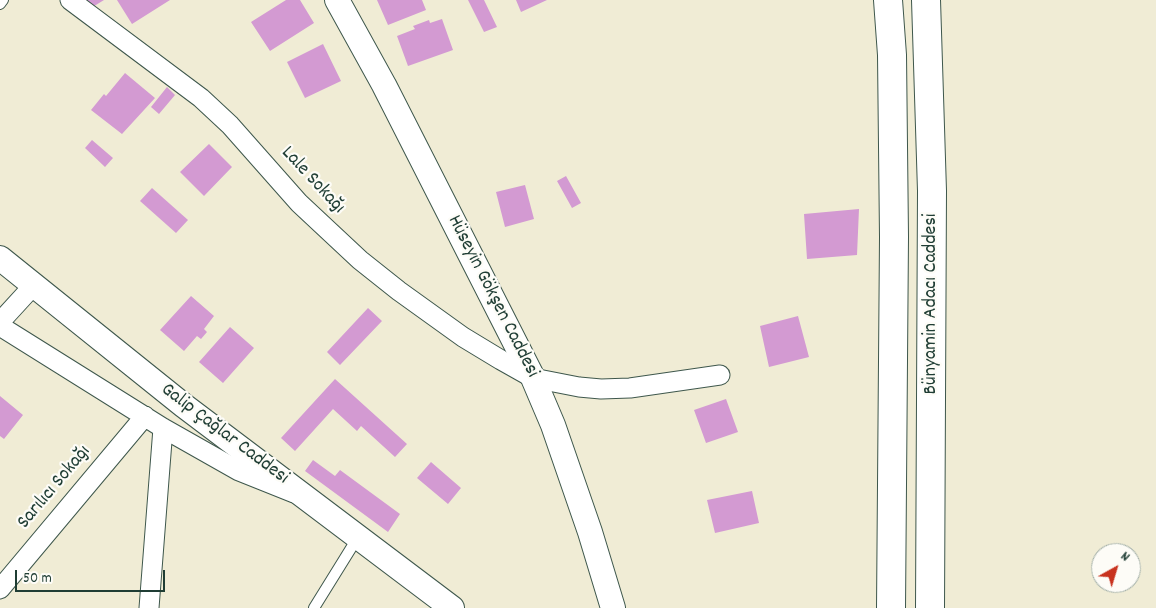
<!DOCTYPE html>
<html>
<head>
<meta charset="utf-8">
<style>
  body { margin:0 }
  #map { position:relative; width:1156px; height:608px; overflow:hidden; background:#f0ecd5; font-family:Dekko,sans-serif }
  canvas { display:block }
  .north { position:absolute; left:1091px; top:543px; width:50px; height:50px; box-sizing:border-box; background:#fdfcf7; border:1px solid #a4b0a9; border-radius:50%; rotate:39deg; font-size:14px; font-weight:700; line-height:20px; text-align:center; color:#1f3d34 }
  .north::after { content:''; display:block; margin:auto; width:18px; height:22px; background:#c8321e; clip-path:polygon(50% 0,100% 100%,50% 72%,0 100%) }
  .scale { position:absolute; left:15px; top:570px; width:150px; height:22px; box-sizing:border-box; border:2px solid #1f3d34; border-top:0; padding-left:6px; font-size:15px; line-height:18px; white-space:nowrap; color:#1f3d34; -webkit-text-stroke:4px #fdfcf7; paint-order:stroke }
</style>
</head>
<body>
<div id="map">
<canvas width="1156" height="608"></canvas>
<div class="north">N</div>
<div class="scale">50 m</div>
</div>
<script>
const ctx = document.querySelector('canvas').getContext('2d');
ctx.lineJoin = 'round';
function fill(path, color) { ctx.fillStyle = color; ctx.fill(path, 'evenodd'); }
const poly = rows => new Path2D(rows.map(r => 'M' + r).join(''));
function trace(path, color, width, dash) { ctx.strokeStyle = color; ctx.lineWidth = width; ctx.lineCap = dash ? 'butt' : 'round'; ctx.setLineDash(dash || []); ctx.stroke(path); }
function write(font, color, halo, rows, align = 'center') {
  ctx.font = font + ' Dekko,sans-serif'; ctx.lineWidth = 4.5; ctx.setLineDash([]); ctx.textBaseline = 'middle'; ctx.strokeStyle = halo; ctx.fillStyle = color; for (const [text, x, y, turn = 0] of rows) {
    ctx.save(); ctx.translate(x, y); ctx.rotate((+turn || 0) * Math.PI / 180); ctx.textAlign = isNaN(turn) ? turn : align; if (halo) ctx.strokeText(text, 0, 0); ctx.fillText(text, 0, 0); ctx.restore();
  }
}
fill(poly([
  [86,0,104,0,91,8],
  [117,0,170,0,132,24],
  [286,0,300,0,314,23,270,51,251,22],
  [377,0,422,0,426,10,388,25],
  [468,0,484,0,497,27,484,32],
  [516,0,547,0,521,12],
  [442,19,453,50,408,66,397,36,415,29,413,26,429,20,430,23],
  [323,44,341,81,305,98,287,62],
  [125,73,155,98,122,134,91,110,104,94,106,96],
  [167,87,175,95,159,114,151,107],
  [92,140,113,158,105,167,85,148],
  [209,144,232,167,204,196,180,172],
  [566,176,581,203,572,208,557,181],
  [525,185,534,219,505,227,496,192],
  [152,188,188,220,176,233,140,201],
  [859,209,857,255,807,259,804,214],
  [191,296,214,316,204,329,207,332,201,339,197,336,184,351,160,330],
  [368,308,382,321,340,365,327,352],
  [798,316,809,357,769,367,760,326],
  [230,327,254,348,223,383,199,362],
  [335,379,407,444,395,457,361,426,357,431,333,409,295,451,281,438],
  [0,396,23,415,4,439,0,436],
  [726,399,738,432,706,443,694,410],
  [313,460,335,476,340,470,400,514,388,532,305,471],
  [431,462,461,488,448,504,417,478],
  [752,491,759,523,715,533,707,500]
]), '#d39ad2');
const service = poly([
  [0,4,3,0],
  [314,608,358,537]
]);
const minor = poly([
  [70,0,201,98,230,125,299,203,360,260,399,291,463,337,501,360,533,378,579,387,601,389,630,388,720,375],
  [0,322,33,286],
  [0,326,163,428,239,471,294,493],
  [0,589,145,416],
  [149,608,163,428]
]);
const tertiary = poly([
  [337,0,384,85,533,378,553,425,590,532,613,608],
  [0,258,183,405,452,608]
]);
const primary = poly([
  [888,0,892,55,894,237,891,608],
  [926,0,932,191,930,608]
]);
trace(service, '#3e574c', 12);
trace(minor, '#3e574c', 21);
trace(tertiary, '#3e574c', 26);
trace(primary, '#3e574c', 30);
trace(service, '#fff', 10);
trace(minor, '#fff', 19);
trace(tertiary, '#fff', 24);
trace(primary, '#fff', 28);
write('20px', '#1f3d34', '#fdfcf7', [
  ["Lale Sokağı",312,181,47],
  ["Hüseyin Gökşen Caddesi",492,297,63],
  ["Bünyamin Adacı Caddesi",932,304,-90],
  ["Galip Çağlar Caddesi",224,435,37],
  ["Sarılıcı Sokağı",55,488,-50]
]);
</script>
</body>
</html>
